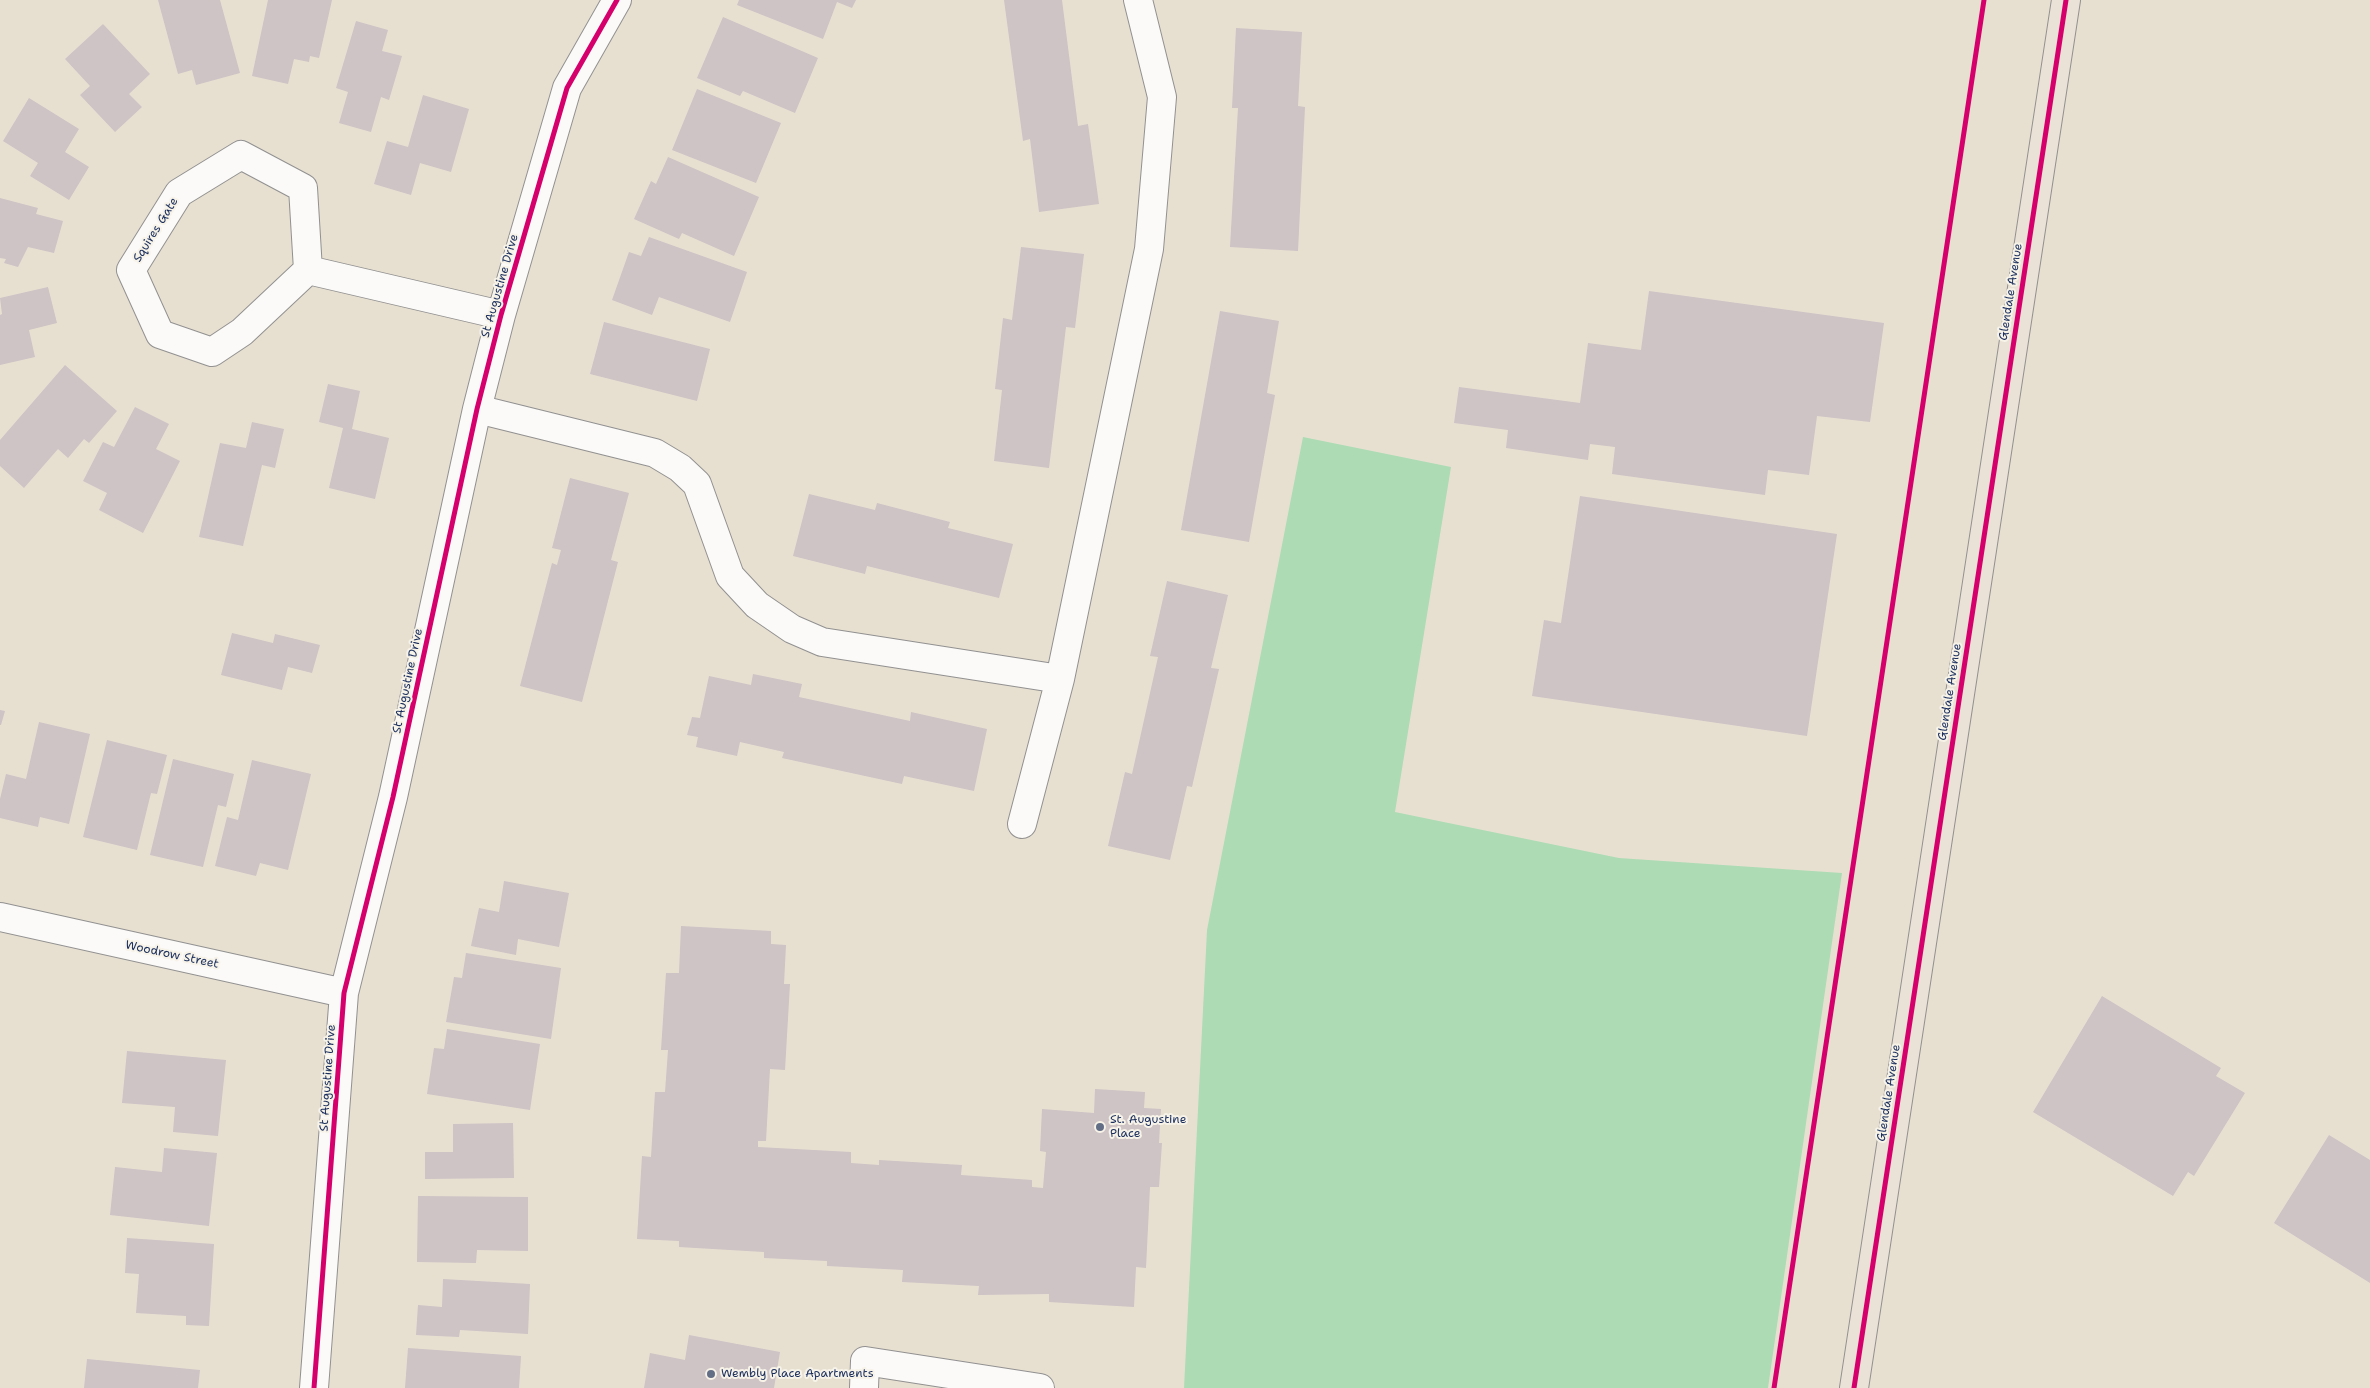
<!DOCTYPE html>
<html>
<head>
<meta charset="utf-8">
<style>
  body { margin:0 }
  canvas { display:block; background:#e7e0d1 }
</style>
</head>
<body>
<canvas width="2370" height="1388"></canvas>
<script>
const ctx = document.querySelector('canvas').getContext('2d');
ctx.lineJoin = 'round';
function fill(path, color) { ctx.fillStyle = color; ctx.fill(path, 'evenodd'); }
const poly = rows => new Path2D(rows.map(r => 'M' + r).join(''));
function trace(path, color, width, dash) { ctx.strokeStyle = color; ctx.lineWidth = width; ctx.lineCap = dash ? 'butt' : 'round'; ctx.setLineDash(dash || []); ctx.stroke(path); }
function write(font, color, halo, rows, align = 'center') {
  ctx.font = font + ' "Shantell Sans",sans-serif'; ctx.lineWidth = 4; ctx.setLineDash([]); ctx.textBaseline = 'middle'; ctx.strokeStyle = halo; ctx.fillStyle = color; for (const [text, x, y, turn = 0] of rows) {
    ctx.save(); ctx.translate(x, y); ctx.rotate((+turn || 0) * Math.PI / 180); ctx.textAlign = isNaN(turn) ? turn : align; if (halo) ctx.strokeText(text, 0, 0); ctx.fillText(text, 0, 0); ctx.restore();
  }
}
fill(poly([
  [1303,437,1451,467,1395,812,1619,858,1842,873,1768,1388,1184,1388,1207,930]
]), '#addcb4');
fill(poly([
  [158,0,220,0,240,73,196,85,192,70,178,74],
  [268,0,332,0,319,58,310,56,309,62,294,59,288,84,252,76],
  [739,0,856,0,852,8,837,2,823,39,737,5],
  [1004,0,1062,0,1078,126,1088,124,1099,204,1039,212,1030,139,1023,141],
  [723,17,818,58,795,113,743,91,740,96,697,78],
  [356,21,388,30,382,51,402,56,389,100,381,97,371,132,339,123,348,92,336,88],
  [103,24,150,74,129,94,142,107,115,132,80,95,90,86,65,59],
  [1236,28,1302,32,1298,106,1305,107,1298,251,1230,247,1238,108,1232,108],
  [697,89,781,123,756,183,672,150],
  [423,95,469,109,451,172,420,163,411,195,374,184,387,141,408,147],
  [29,98,79,129,65,152,89,167,69,200,30,176,38,163,3,141],
  [668,157,759,197,734,256,682,233,679,239,634,219,651,181,656,184],
  [0,198,38,208,36,214,63,221,54,253,28,247,18,267,4,263,6,259,0,258],
  [649,237,747,272,730,322,659,297,652,315,612,300,629,252,641,256],
  [1021,247,1084,254,1075,328,1066,327,1049,468,994,461,1002,390,995,389,1003,318,1012,320],
  [48,287,57,323,29,330,35,357,0,365,0,315,2,314,0,298],
  [1649,291,1884,323,1870,422,1817,416,1809,475,1768,470,1765,495,1612,474,1615,447,1590,444,1588,460,1506,448,1508,430,1454,423,1459,387,1580,403,1588,343,1641,350],
  [1220,311,1279,321,1267,393,1275,395,1249,542,1181,530],
  [604,322,710,349,697,401,590,374],
  [65,365,117,411,89,443,84,439,68,458,58,449,24,488,0,466,0,440],
  [328,384,360,391,352,429,389,438,375,499,329,488,343,428,319,422],
  [135,407,169,424,156,449,180,461,143,533,99,510,107,493,83,481,103,442,114,447],
  [252,422,284,429,275,468,262,465,243,546,199,537,220,443,246,448],
  [570,478,629,493,611,560,618,562,582,702,520,686,552,563,557,565,561,550,552,548],
  [809,494,875,510,877,503,950,522,948,528,1013,544,999,598,867,566,865,574,793,556],
  [1580,496,1837,534,1807,736,1532,696,1544,620,1561,623],
  [1167,581,1228,595,1211,668,1219,669,1192,787,1187,786,1170,860,1108,846,1125,772,1132,774,1158,657,1150,656],
  [232,633,273,643,275,634,320,645,312,673,288,667,282,690,221,675],
  [753,674,802,684,799,697,910,721,911,712,987,729,974,791,904,776,902,784,782,758,784,752,740,742,737,756,696,747,698,737,687,735,692,717,700,718,709,676,751,685],
  [0,710,5,711,1,725,0,725],
  [39,722,90,734,69,824,40,817,38,827,0,818,0,799,6,774,26,779],
  [107,740,167,755,157,794,151,793,137,850,83,837],
  [173,759,234,774,226,807,218,805,203,867,150,855],
  [252,760,311,774,288,870,260,863,256,876,215,866,227,817,238,820],
  [504,881,569,893,559,947,518,939,516,955,471,946,479,908,499,912],
  [681,926,771,931,771,944,786,945,784,984,790,984,785,1070,770,1069,766,1141,758,1141,758,1147,851,1152,851,1163,879,1165,879,1160,962,1165,961,1175,1032,1180,1032,1187,1043,1188,1046,1152,1040,1151,1042,1109,1094,1113,1095,1089,1145,1092,1144,1108,1161,1109,1159,1143,1162,1143,1159,1187,1150,1187,1146,1268,1136,1267,1134,1307,1049,1302,1049,1294,978,1295,979,1286,902,1282,903,1270,827,1266,827,1261,764,1258,764,1252,679,1247,679,1241,637,1239,642,1156,651,1157,655,1092,665,1092,668,1050,661,1050,666,973,679,973],
  [466,953,561,968,551,1039,446,1022,454,977,462,978],
  [2102,996,2221,1068,2216,1076,2245,1093,2194,1176,2188,1172,2173,1196,2033,1112],
  [447,1029,540,1044,530,1110,427,1094,434,1048,444,1049],
  [127,1051,226,1060,218,1136,173,1132,175,1107,122,1103],
  [513,1123,514,1178,425,1179,425,1152,453,1152,453,1124],
  [2329,1135,2370,1160,2370,1283,2274,1223],
  [164,1148,217,1153,209,1226,110,1215,115,1167,162,1172],
  [418,1196,528,1197,528,1251,477,1250,476,1263,417,1262],
  [127,1238,214,1244,209,1326,186,1325,186,1316,136,1313,139,1274,125,1273],
  [443,1279,530,1284,528,1334,460,1330,459,1337,416,1335,418,1305,442,1307],
  [689,1335,780,1352,774,1388,644,1388,650,1353,685,1360],
  [408,1348,521,1356,519,1388,405,1388],
  [87,1359,200,1370,198,1388,84,1388]
]), '#cec3c5');
const minor = poly([
  [308,270,242,332,212,352,160,334,131,270,179,193,241,155,303,188,308,270,501,315],
  [477,409,655,453,680,468,697,484,730,576,757,605,792,629,822,642,1060,679],
  [1022,824,1060,679,1149,249,1162,97,1138,0],
  [0,917,344,993],
  [314,1388,344,993,393,797,477,409,501,315,567,88,617,0],
  [864,1388,865,1361,1040,1388]
]);
const major = poly([
  [1854,1388,2066,0]
]);
trace(minor, '#929191', 30);
trace(major, '#929191', 30);
trace(minor, '#fbfaf8', 28);
trace(major, '#eae2d6', 28);
trace(poly([
  [314,1388,344,993,393,797,477,409,501,315,567,88,617,0],
  [1774,1388,1984,0],
  [1854,1388,2066,0]
]), '#d6006c', 5);
for (const [x, y, r, color] of [
  [1100,1127,5,"#626d86"],
  [711,1374,5,"#626d86"]
]) { const dot = new Path2D(); dot.arc(x, y, r, 0, 2 * Math.PI); ctx.fillStyle = color; ctx.fill(dot); trace(dot, '#f7f3e8', 2); }
write('12px', '#1b2f5e', '#f7f3e8', [
  ["Squires Gate",156,230,-58],
  ["St Augustine Drive",500,286,-74],
  ["Glendale Avenue",2011,292,-81],
  ["St Augustine Drive",408,681,-78],
  ["Glendale Avenue",1950,692,-81],
  ["Woodrow Street",172,955,12],
  ["St Augustine Drive",328,1078,-86],
  ["Glendale Avenue",1889,1093,-81]
]);
write('12px', '#1b2f5e', '#f7f3e8', [
  ["St. Augustine",1110,1120],
  ["Place",1110,1134],
  ["Wembly Place Apartments",721,1374]
], 'left');
</script>
</body>
</html>
